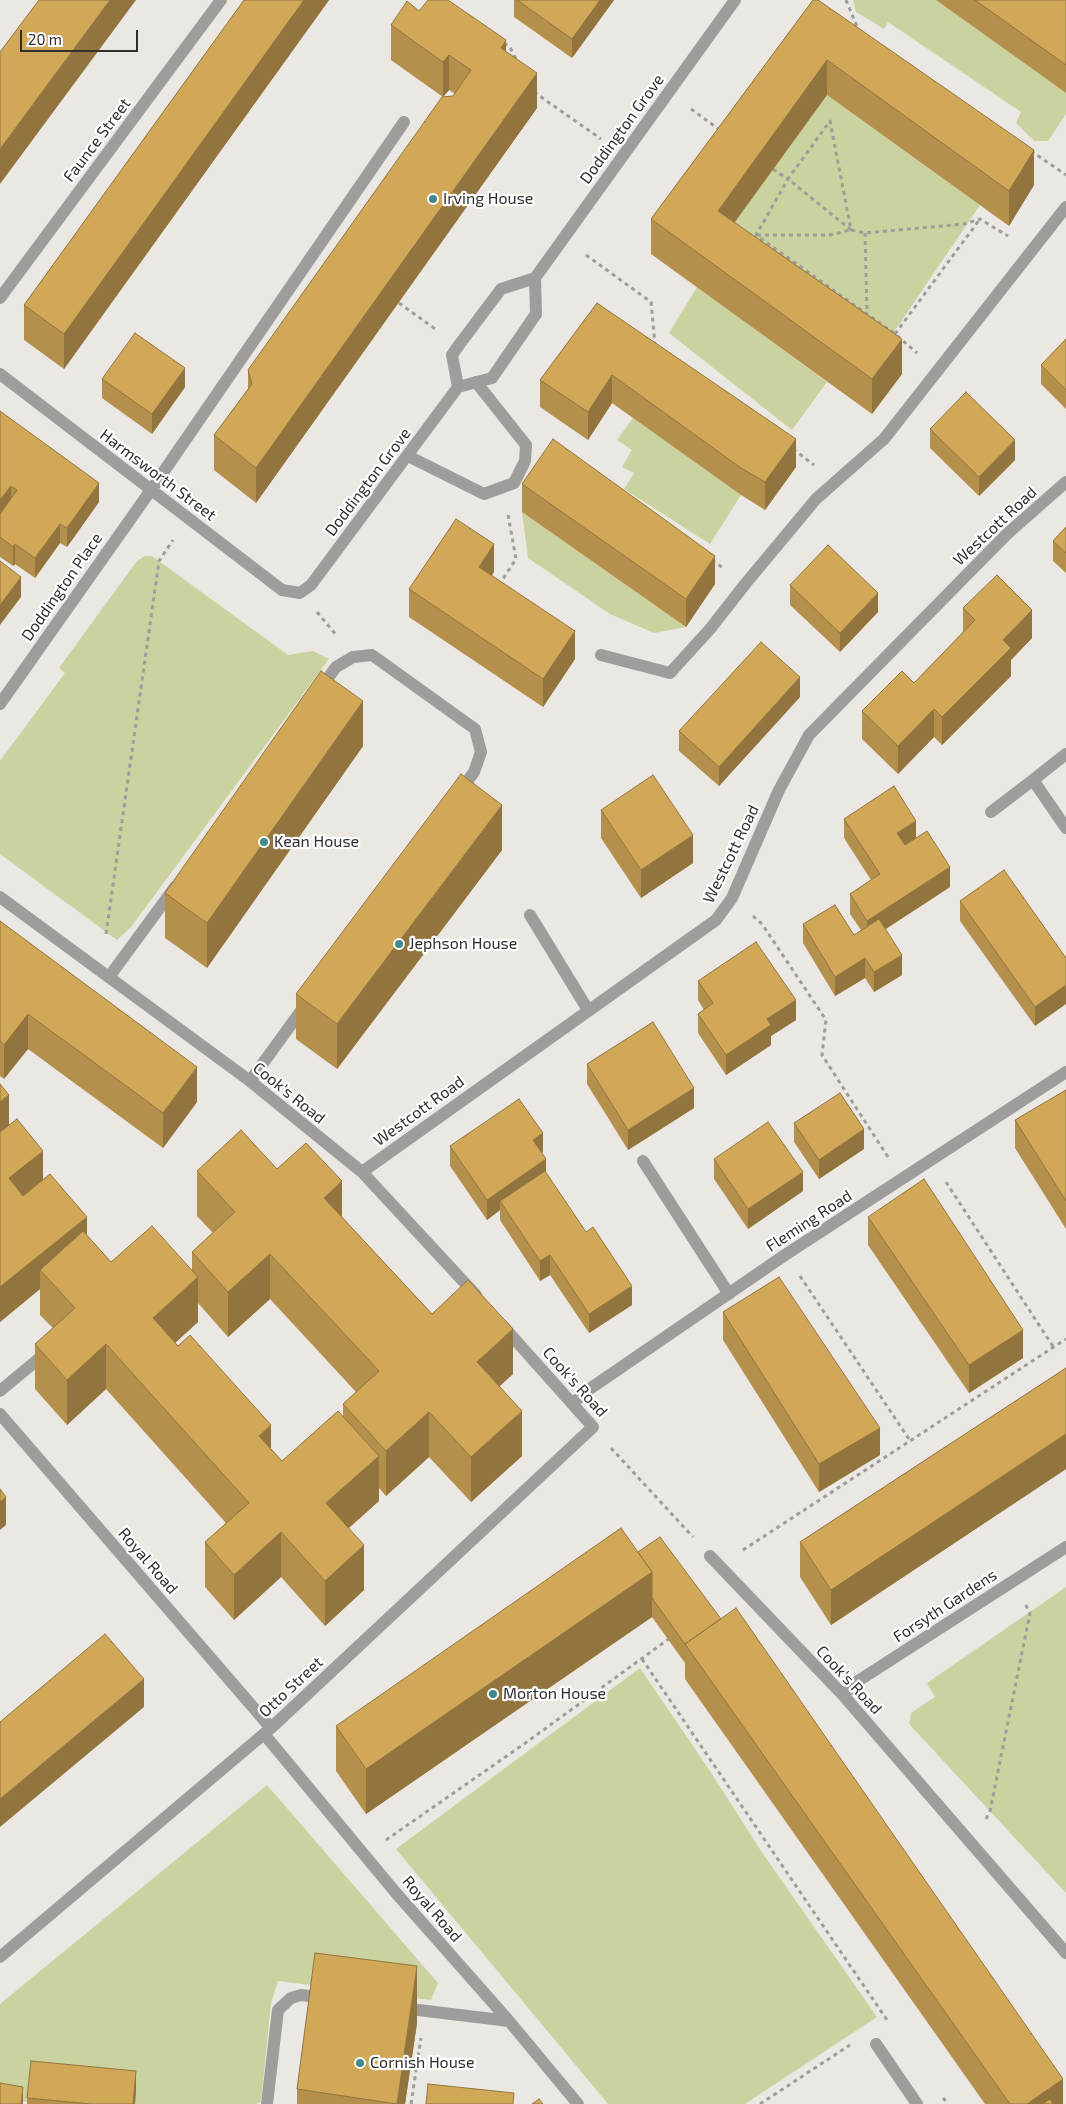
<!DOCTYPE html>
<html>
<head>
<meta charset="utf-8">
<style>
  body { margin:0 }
  #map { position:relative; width:1066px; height:2104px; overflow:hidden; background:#ebe8e4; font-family:"Exo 2",sans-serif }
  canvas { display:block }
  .scale { position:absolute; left:20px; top:30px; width:118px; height:22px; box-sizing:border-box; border:2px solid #31302f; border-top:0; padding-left:6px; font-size:15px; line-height:18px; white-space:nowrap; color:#31302f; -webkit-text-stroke:4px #fff; paint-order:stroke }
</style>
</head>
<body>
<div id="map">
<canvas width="1066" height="2104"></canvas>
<div class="scale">20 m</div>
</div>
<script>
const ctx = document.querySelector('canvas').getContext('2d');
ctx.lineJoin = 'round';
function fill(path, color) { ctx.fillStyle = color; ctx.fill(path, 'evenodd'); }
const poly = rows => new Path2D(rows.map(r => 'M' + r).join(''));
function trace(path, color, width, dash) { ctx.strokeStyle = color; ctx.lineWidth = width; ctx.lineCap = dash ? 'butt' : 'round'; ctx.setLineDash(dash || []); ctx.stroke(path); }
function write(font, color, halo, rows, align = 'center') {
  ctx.font = font + ' "Exo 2",sans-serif'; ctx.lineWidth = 4.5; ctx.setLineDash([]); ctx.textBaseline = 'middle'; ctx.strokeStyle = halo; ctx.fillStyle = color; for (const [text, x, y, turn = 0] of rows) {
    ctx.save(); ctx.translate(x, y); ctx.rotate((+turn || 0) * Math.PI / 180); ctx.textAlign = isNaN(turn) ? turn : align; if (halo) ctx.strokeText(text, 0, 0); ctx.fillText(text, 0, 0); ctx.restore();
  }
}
fill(poly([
  [853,0,936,0,1066,93,1066,114,1048,141,1034,141,1016,123,1021,112,888,22,884,29,856,12],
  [827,95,980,205,877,357,718,245],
  [697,287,827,382,792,430,669,333],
  [633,418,741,495,710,544,624,489,634,473,622,467,632,450,617,440],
  [522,512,686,627,654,633,610,614,528,558],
  [145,556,152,556,288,655,313,651,329,659,131,927,117,940,0,854,0,761,65,673,59,668,137,561],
  [1066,1587,1066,1893,909,1724,911,1713,935,1697,927,1683],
  [640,1668,710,1771,761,1851,877,2017,745,2104,608,2104,396,1849],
  [267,1785,438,1983,431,2000,278,1981,271,2003,261,2102,256,2104,135,2104,136,2091,29,2102,19,2101,0,2104,0,2004]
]), '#cad29f');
trace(poly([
  [846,0,858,29],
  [504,43,510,47,517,61],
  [534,92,601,139],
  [691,109,720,130],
  [1031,151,1066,175],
  [773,169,788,179,756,235,895,334,917,353],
  [851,230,788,179,830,121,851,230,865,233,964,224,980,219,1008,236],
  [865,233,867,314],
  [757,235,830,235,850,230],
  [586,255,651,302,655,345],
  [399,303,438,331],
  [895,334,980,219],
  [793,449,814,465],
  [712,560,723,568],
  [499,585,516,559,508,515],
  [317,612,337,636],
  [753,916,762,924,826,1020,822,1055,888,1157],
  [106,934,159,561,173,540],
  [946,1182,1054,1348],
  [800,1276,911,1442],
  [611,1448,693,1537],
  [743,1550,1066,1339],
  [642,1659,887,2020],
  [986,1819,990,1811,1030,1613,1025,1604],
  [386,1840,524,1744,670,1638],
  [943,2098,948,2104],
  [411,2104,421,2038],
  [760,2104,850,2045]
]), '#9f9c9a', 3, [4, 4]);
trace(poly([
  [408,456,484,494,514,483,525,461,526,445,476,382],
  [151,490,404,122],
  [601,655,670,673,710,629,746,583,816,499,884,439,1066,207],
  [320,689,336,667,353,657,372,655,475,729,481,752,474,772,458,794],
  [530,915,588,1010],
  [109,977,175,887],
  [250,1081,306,1004],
  [643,1161,729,1294],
  [0,1391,48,1351],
  [264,1734,396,1893,509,2021,578,2104],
  [402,2008,509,2021],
  [876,2044,917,2104],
  [267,2104,278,2010,291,1998,301,1995,325,1998]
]), '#9f9d9c', 12);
trace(poly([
  [0,298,221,0],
  [0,374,282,590,300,593,311,585,458,387,492,378,536,314,535,278,735,0],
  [458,387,452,355,459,345,501,289,535,278],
  [0,704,151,490],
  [1066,754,1033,780,1066,828],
  [991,812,1033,780],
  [0,897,250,1081,362,1172,476,1295],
  [362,1172,716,920,732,898,779,790,809,735,1007,534,1066,482],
  [573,1403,591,1388,785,1255,1066,1072],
  [0,1414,271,1728],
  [710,1556,843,1695,1066,1953],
  [843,1695,858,1681,1066,1547],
  [0,1957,271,1728,593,1427,502,1325]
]), '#9f9d9c', 12);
fill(poly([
  [244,0,329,0,64,369,24,340,24,305],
  [514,0,614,0,572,58,514,17],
  [813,0,1034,185,1009,226,827,95,735,222,902,374,872,414,651,254,651,219],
  [936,0,1066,0,1066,93],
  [419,11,506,51,537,108,256,503,214,470,214,435,248,389,248,370,455,94,449,90,443,97,391,60,391,25],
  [597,303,796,467,765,510,741,495,612,403,588,440,540,407,540,380],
  [1066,339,1066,409,1041,384,1041,365],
  [102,379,185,387,152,434,102,398],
  [0,411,99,502,67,547,60,543,35,578,15,564,13,566,0,557],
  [930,429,1015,460,979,496,930,448],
  [522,484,715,584,686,627,522,512],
  [1066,527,1066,573,1053,561,1053,541],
  [494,572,492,575,575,659,543,707,409,617,409,589],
  [790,585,878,612,840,652,790,605],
  [963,608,1032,638,1011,660,1011,676,942,745,934,737,898,774,862,739,862,711,914,683,963,632],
  [800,697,719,786,679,751,679,731],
  [363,746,207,968,165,938,165,893],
  [601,810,693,863,641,898,601,838],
  [844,819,916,838,950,887,886,929,902,975,874,992,865,978,835,996,803,943,803,924,854,935,861,930,850,914,850,894,871,880,844,838],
  [502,850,337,1069,296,1039,296,994],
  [960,901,1066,958,1035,1026,960,921],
  [0,921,197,1102,163,1148,28,1049,4,1079,0,1076],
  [698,981,796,1020,771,1036,771,1045,726,1075,698,1033,698,1014,704,1010,698,1000],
  [587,1064,694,1108,628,1150,587,1084],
  [0,1084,9,1126,43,1180,87,1235,111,1262,192,1271,192,1252,213,1233,197,1216,197,1171,277,1169,342,1217,432,1314,513,1374,499,1386,522,1456,471,1502,429,1457,386,1496,379,1488,379,1501,349,1528,364,1590,325,1626,281,1577,234,1620,205,1587,205,1542,226,1523,106,1389,67,1425,35,1389,35,1344,53,1328,40,1315,40,1289,0,1322],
  [270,1299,356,1392,343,1404,343,1416,282,1461,175,1343,198,1322,198,1303,228,1337],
  [1066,1090,1066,1229,1015,1148,1015,1120],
  [794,1123,864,1149,819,1179,794,1142],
  [450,1146,543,1152,542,1153,546,1173,632,1305,589,1333,550,1275,540,1281,500,1220,500,1210,487,1220,450,1166],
  [714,1159,803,1191,748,1229,714,1179],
  [868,1217,1023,1358,969,1393,868,1245],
  [723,1312,880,1455,819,1492,723,1340],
  [1066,1368,1066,1469,831,1625,800,1577,800,1542],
  [638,1552,1063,2104,985,2104,685,1679,685,1663,652,1617,366,1814,336,1771,336,1726],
  [417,2023,405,2104,297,2104,297,2089],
  [136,2091,135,2104,27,2104,27,2098]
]), '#b4904c');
fill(poly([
  [110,0,136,0,0,184,0,149],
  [304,0,329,0,64,369,64,334],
  [600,0,614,0,572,58,572,39],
  [506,40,506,75,501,48],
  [449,55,449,90,443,97,443,62],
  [827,60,827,95,718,245,718,211],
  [537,73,537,108,256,503,256,468],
  [1034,150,1034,185,1009,226,1009,191],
  [902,339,902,374,872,414,872,379],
  [185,368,185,387,152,434,152,414],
  [612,375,612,403,588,440,588,412],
  [796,439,796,467,765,510,765,482],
  [1015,440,1015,460,979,496,979,477],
  [99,483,99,502,67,547,67,528],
  [11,486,11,505,0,520,0,500],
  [60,524,60,543,35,578,35,558],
  [15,544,15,564,13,566,13,547],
  [494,544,494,572,479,594,479,567],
  [715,556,715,584,686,627,686,599],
  [21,577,21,597,0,625,0,605],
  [878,593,878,612,840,652,840,633],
  [1032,610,1032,638,1011,660,1011,676,942,745,942,717,1003,640],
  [575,631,575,659,543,707,543,679],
  [800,677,800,697,719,786,719,767],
  [363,701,363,746,207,968,207,923],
  [934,709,934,737,898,774,898,746],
  [502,805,502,850,337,1069,337,1024],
  [916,821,916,840,897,853,897,833],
  [693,835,693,863,641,898,641,870],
  [950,867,950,887,867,941,867,921],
  [902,955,902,975,874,992,874,972],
  [865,958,865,978,835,996,835,977],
  [1066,985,1066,1004,1035,1026,1035,1007],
  [796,1000,796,1020,771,1036,771,1045,726,1075,726,1055,767,1019],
  [28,1014,28,1049,4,1079,4,1045],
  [197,1067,197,1102,163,1148,163,1113],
  [694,1088,694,1108,628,1150,628,1130],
  [9,1095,9,1130,0,1137,0,1102],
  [864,1129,864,1149,819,1179,819,1160],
  [543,1133,543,1152,533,1160,533,1140],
  [43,1151,43,1186,9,1213,9,1178],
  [546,1159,546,1179,500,1201,500,1210,487,1220,487,1200],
  [803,1172,803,1191,748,1229,748,1209],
  [342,1181,342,1226,324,1198],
  [87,1217,87,1252,40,1270,40,1289,0,1322,0,1287],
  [270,1254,270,1299,228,1337,228,1292],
  [550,1255,550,1275,540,1281,540,1261],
  [198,1277,198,1322,153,1363,153,1318],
  [632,1286,632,1305,589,1333,589,1314],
  [513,1329,513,1374,477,1407,477,1362],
  [1023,1330,1023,1358,969,1393,969,1365],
  [106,1344,106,1389,67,1425,67,1380],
  [522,1411,522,1456,471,1502,471,1457],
  [429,1412,429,1457,386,1496,386,1451],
  [271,1425,271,1470,259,1436],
  [880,1428,880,1455,819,1492,819,1464],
  [1066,1434,1066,1469,831,1625,831,1590],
  [379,1456,379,1501,326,1548,326,1503],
  [6,1497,6,1525,0,1530,0,1502],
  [281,1532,281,1577,234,1620,234,1575],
  [364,1545,364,1590,325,1626,325,1581],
  [652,1572,652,1617,366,1814,366,1769],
  [144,1679,144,1707,0,1827,0,1799],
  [417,1966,417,2023,405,2104,397,2104],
  [136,2071,136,2091,135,2104,133,2104],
  [1063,2079,1063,2104,1027,2104],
  [23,2087,23,2104,21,2104]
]), '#92753e');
const building = poly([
  [39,0,110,0,0,149,0,52,39,0],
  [244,0,304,0,64,334,24,305,244,0],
  [428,0,448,0,506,40,501,48,537,73,256,468,214,435,252,384,248,370,442,97,453,96,471,70,449,55,443,62,391,25,407,1,419,11,428,0],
  [517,0,600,0,572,39,517,0],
  [813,0,818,0,1034,150,1009,191,827,60,718,211,902,339,872,379,651,219,813,0],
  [975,0,1066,0,1066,65,975,0],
  [597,303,796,439,765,482,741,468,612,375,588,412,540,380,597,303],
  [135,333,185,368,152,414,102,379,135,333],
  [1066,339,1066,390,1041,365,1066,339],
  [966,392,1015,440,979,477,930,429,966,392],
  [0,411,99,483,67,528,60,524,35,558,15,544,13,547,0,537,0,514,17,490,11,486,0,500,0,411],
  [553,439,715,556,686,599,522,484,553,439],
  [456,519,494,544,479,567,575,631,543,679,409,589,456,519],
  [1066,527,1066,553,1053,541,1066,527],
  [828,545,878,593,840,633,790,585,828,545],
  [0,561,21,577,0,605,0,561],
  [997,575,1032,610,1003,640,1011,648,942,717,934,709,898,746,862,711,902,671,914,683,975,620,963,608,997,575],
  [761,642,800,677,719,767,679,731,761,642],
  [321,671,363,701,207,923,165,893,321,671],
  [461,774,502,805,337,1024,296,994,461,774],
  [653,775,693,835,641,870,601,810,653,775],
  [894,786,916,821,897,833,905,845,927,831,950,867,867,921,850,894,880,874,844,819,894,786],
  [1004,870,1066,958,1066,985,1035,1007,960,901,1004,870],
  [835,905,854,935,879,919,902,955,874,972,865,958,835,977,803,924,835,905],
  [0,921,197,1067,163,1113,28,1014,4,1045,0,1041,0,921],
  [756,942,796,1000,767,1019,771,1025,726,1055,698,1014,713,1003,698,981,756,942],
  [653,1022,694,1088,628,1130,587,1064,653,1022],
  [0,1084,9,1095,0,1102,0,1084],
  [1066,1090,1066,1201,1015,1120,1066,1090],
  [840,1093,864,1129,819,1160,794,1123,840,1093],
  [519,1099,543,1133,533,1140,546,1159,487,1200,450,1146,519,1099],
  [17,1119,43,1151,9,1178,23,1196,50,1174,87,1217,0,1287,0,1132,17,1119],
  [768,1122,803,1172,748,1209,714,1159,768,1122],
  [241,1130,277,1169,306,1143,342,1181,324,1198,432,1314,468,1280,513,1329,477,1362,522,1411,471,1457,429,1412,386,1451,343,1404,379,1371,270,1254,228,1292,192,1252,235,1212,197,1171,241,1130],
  [545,1171,586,1232,593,1227,632,1286,589,1314,550,1255,540,1261,500,1201,545,1171],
  [924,1179,1023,1330,969,1365,868,1217,924,1179],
  [152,1226,198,1277,153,1318,178,1346,190,1335,271,1425,259,1436,282,1461,338,1411,379,1456,326,1503,364,1545,325,1581,281,1532,234,1575,205,1542,249,1503,106,1344,67,1380,35,1344,75,1308,40,1270,83,1231,111,1262,152,1226],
  [779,1277,880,1428,819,1464,723,1312,779,1277],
  [1066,1368,1066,1434,831,1590,800,1542,1066,1368],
  [0,1489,6,1497,0,1502,0,1489],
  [621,1528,652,1572,366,1769,336,1726,621,1528],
  [660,1537,721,1619,685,1644,652,1598,652,1572,638,1552,660,1537],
  [736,1608,1063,2079,1027,2104,1010,2104,685,1644,736,1608],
  [105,1634,144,1679,0,1799,0,1722,105,1634],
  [315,1953,417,1966,397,2104,297,2089,315,1953],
  [31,2061,136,2071,133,2104,91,2104,27,2098,31,2061],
  [0,2083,23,2087,21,2104,0,2104,0,2083],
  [428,2084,514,2093,513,2104,426,2104,428,2084],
  [539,2099,543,2104,532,2104,539,2099],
  [1050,2099,1053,2104,1043,2104,1050,2099]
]);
fill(building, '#d1a758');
trace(building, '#92753e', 1);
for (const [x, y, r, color] of [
  [433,199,5,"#428a8c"],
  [264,842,5,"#428a8c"],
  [399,944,5,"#428a8c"],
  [493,1694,5,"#428a8c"],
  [360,2063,5,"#428a8c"]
]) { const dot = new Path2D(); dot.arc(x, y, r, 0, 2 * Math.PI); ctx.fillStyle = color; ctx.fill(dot); trace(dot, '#fff', 2); }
write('16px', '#31302f', '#fff', [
  ["Doddington Grove",622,129,-54],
  ["Faunce Street",97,140,-53],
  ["Harmsworth Street",158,475,37],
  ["Doddington Grove",368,482,-53],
  ["Westcott Road",995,526,-43],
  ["Doddington Place",62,587,-55],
  ["Westcott Road",731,854,-64],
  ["Cook's Road",289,1093,39],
  ["Westcott Road",419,1111,-36],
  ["Fleming Road",809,1221,-33],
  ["Cook's Road",575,1382,48],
  ["Royal Road",148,1561,49],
  ["Forsyth Gardens",945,1606,-33],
  ["Cook's Road",849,1680,47],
  ["Otto Street",291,1687,-43],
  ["Royal Road",432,1909,49]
]);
write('16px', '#31302f', '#fff', [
  ["Irving House",443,199],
  ["Kean House",274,842],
  ["Jephson House",409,944],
  ["Morton House",503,1694],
  ["Cornish House",370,2063]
], 'left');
</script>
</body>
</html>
